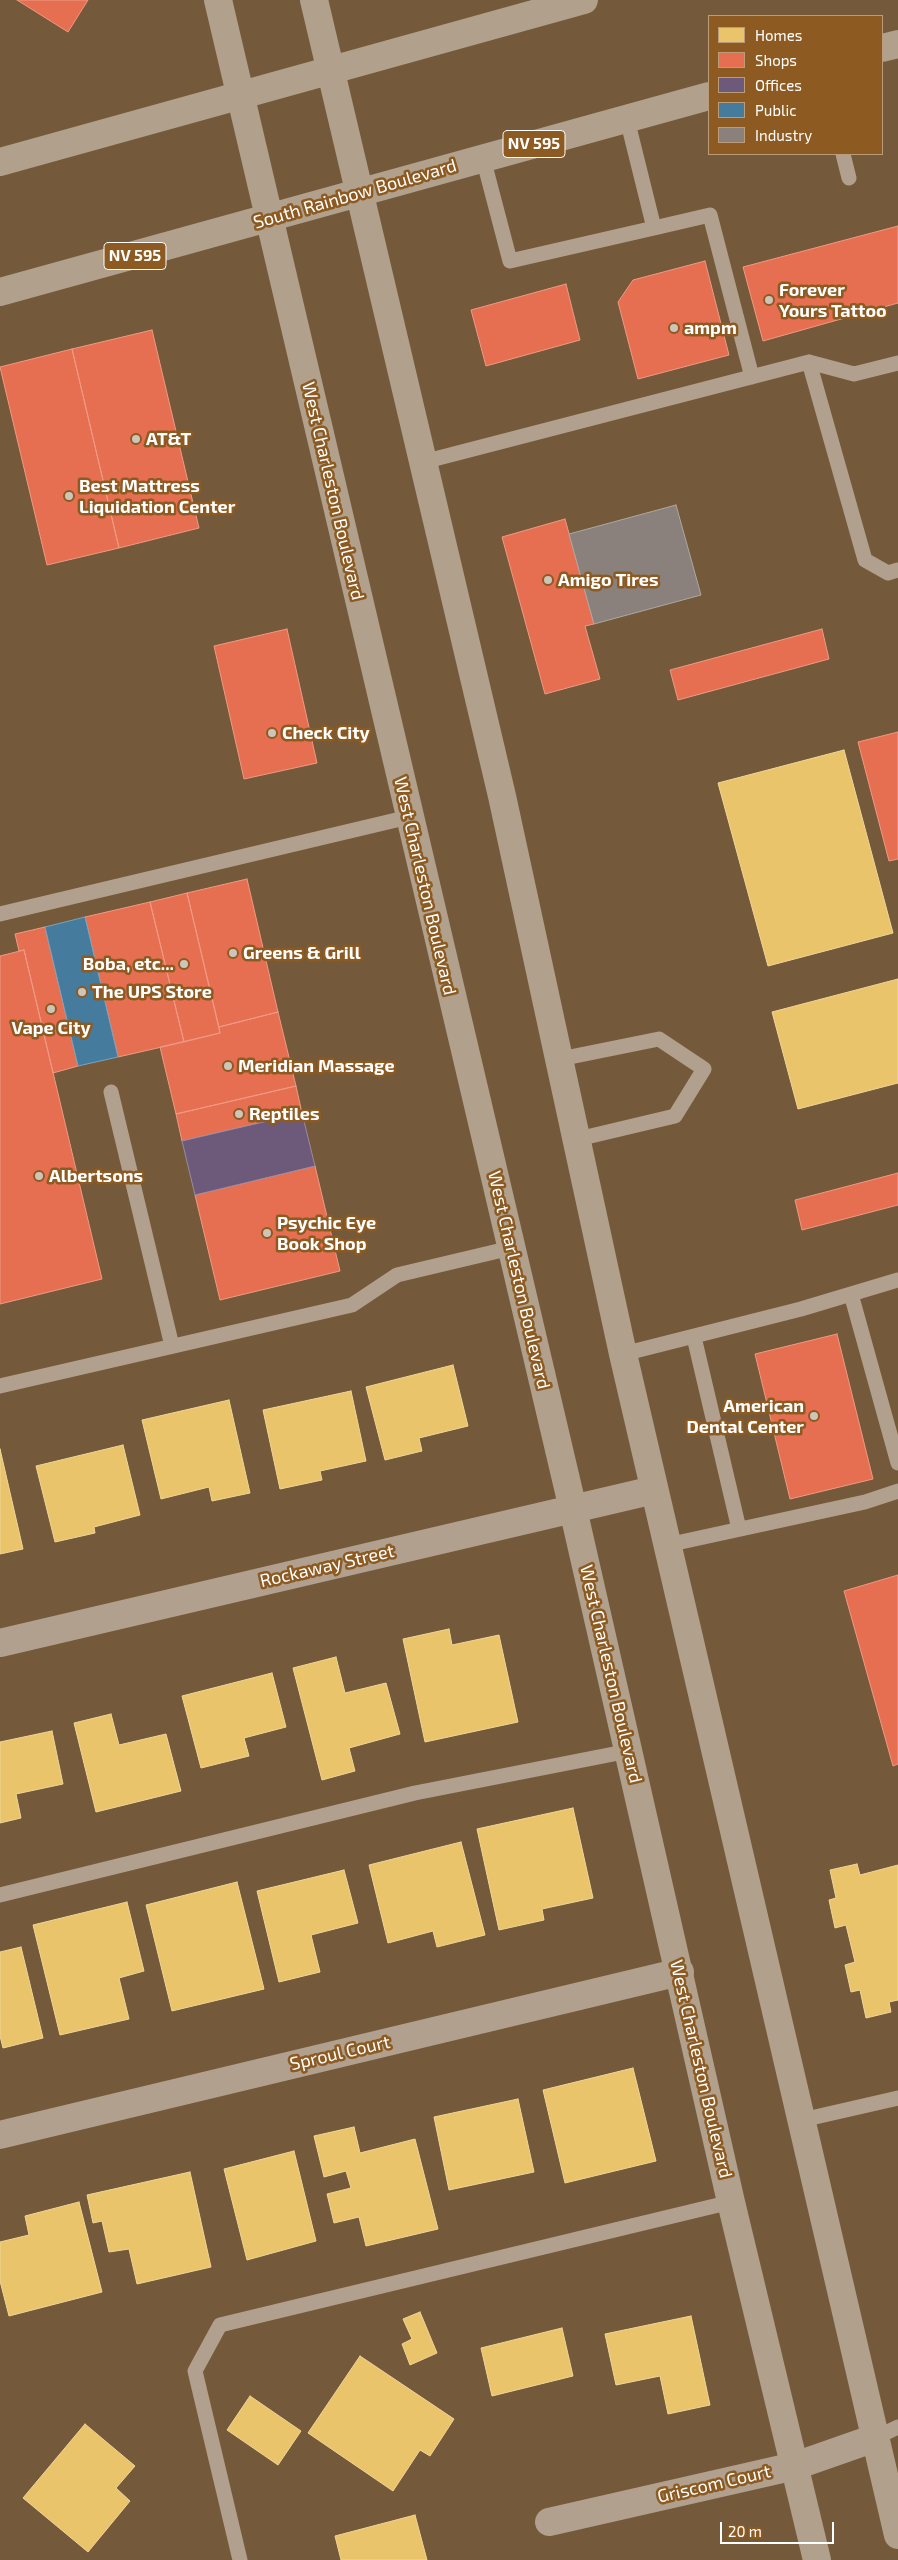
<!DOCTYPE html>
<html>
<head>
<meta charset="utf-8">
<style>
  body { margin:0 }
  #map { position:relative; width:898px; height:2560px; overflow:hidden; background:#74593a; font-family:"Exo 2",sans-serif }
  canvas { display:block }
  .legend { position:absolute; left:708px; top:15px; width:175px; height:140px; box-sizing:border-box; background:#8d5a21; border:1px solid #bb9c7a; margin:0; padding:6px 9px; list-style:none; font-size:15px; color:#fff }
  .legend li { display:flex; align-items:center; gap:10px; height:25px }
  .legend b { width:25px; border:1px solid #bb9c7a }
  .scale { position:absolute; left:720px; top:2522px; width:114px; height:22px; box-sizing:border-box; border:2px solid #fff; border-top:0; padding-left:6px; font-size:15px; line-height:18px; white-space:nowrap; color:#fff; -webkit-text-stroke:4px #8d5a21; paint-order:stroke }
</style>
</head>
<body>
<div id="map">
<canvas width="898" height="2560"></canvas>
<ul class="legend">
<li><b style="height:14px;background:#e9c46a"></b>Homes</li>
<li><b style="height:14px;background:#e76f51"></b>Shops</li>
<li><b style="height:14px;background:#6d597a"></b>Offices</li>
<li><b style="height:14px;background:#457b9d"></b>Public</li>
<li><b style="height:14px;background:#8a817c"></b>Industry</li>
</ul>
<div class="scale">20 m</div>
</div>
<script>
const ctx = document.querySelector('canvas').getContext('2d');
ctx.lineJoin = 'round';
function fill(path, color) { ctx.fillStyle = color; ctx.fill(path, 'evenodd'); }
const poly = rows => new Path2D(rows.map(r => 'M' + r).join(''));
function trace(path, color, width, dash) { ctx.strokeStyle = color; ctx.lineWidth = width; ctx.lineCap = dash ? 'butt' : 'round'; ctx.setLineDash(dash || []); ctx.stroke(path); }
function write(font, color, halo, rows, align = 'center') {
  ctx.font = font + ' "Exo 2",sans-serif'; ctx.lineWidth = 5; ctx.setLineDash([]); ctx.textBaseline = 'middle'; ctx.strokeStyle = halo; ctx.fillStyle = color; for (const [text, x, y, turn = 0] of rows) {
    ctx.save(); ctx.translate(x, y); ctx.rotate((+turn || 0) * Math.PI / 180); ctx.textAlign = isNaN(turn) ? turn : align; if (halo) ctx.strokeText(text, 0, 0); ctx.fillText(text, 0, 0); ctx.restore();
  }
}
const homes = poly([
  [844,750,893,933,768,966,718,783,844,750],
  [898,979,898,1083,798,1109,772,1012,898,979],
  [453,1365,468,1426,419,1438,422,1451,385,1460,366,1387,453,1365],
  [351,1391,366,1461,320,1471,322,1480,280,1489,263,1410,351,1391],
  [229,1400,250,1493,212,1501,209,1487,161,1499,142,1420,229,1400],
  [123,1445,140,1515,94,1527,95,1533,55,1542,36,1466,123,1445],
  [0,1449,23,1549,0,1554,0,1449],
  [449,1629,452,1645,499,1635,518,1722,425,1742,403,1639,449,1629],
  [336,1657,345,1693,386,1683,400,1734,349,1748,355,1771,322,1780,293,1668,336,1657],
  [272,1673,286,1727,244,1738,249,1756,201,1768,182,1696,272,1673],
  [111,1714,119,1745,166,1734,181,1791,96,1812,74,1723,111,1714],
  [52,1731,63,1784,16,1794,21,1818,0,1823,0,1742,52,1731],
  [573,1808,593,1898,542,1909,544,1920,499,1930,477,1829,573,1808],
  [461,1842,485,1935,437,1947,433,1931,388,1943,369,1865,461,1842],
  [857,1864,860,1875,898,1865,898,2000,889,2002,891,2012,866,2018,860,1990,851,1992,845,1965,855,1962,846,1925,835,1928,829,1900,836,1898,830,1870,857,1864],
  [344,1870,358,1923,311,1935,320,1972,279,1982,257,1891,344,1870],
  [237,1882,264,1989,172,2011,146,1905,237,1882],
  [127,1902,144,1971,119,1978,129,2019,60,2035,33,1925,127,1902],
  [21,1947,43,2038,3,2048,0,2036,0,1952,21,1947],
  [633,2068,656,2161,565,2183,543,2090,633,2068],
  [518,2099,534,2172,449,2190,434,2117,518,2099],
  [354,2127,360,2153,415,2139,438,2229,366,2246,359,2217,334,2223,327,2194,351,2188,346,2171,324,2177,314,2136,354,2127],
  [294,2151,316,2241,247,2260,224,2169,294,2151],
  [190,2172,211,2267,137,2284,129,2249,109,2252,102,2221,93,2223,87,2195,190,2172],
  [79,2202,102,2292,9,2316,0,2281,0,2242,29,2235,25,2216,79,2202],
  [420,2312,437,2353,410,2365,402,2344,412,2339,403,2319,420,2312],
  [691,2316,710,2405,668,2414,660,2376,616,2385,605,2334,691,2316],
  [562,2328,573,2376,492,2396,481,2348,562,2328],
  [360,2356,454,2419,430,2456,420,2450,393,2491,308,2433,360,2356],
  [250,2396,301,2431,278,2465,227,2430,250,2396],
  [85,2424,135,2466,116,2488,130,2501,88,2552,23,2498,85,2424],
  [415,2515,427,2560,341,2560,335,2536,415,2515]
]);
fill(homes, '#e9c46a');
trace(homes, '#f0d697', 1);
const shops = poly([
  [17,0,88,0,68,32,17,0],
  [898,226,898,303,763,341,743,267,898,226],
  [705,261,729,355,638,379,618,302,633,280,705,261],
  [566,284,580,340,486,366,471,310,566,284],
  [152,330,199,528,119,548,72,349,152,330],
  [72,349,119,548,47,565,0,367,72,349],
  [565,519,594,624,585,626,600,679,545,694,502,537,565,519],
  [287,629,317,763,244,779,214,646,287,629],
  [822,629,829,659,678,700,670,670,822,629],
  [898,732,898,859,889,861,858,742,898,732],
  [247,879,278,1012,219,1027,187,893,247,879],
  [187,893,220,1033,184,1042,150,902,187,893],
  [150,902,184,1042,118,1057,85,917,150,902],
  [45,927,78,1066,53,1073,24,950,19,951,15,934,45,927],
  [24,950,102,1279,0,1304,0,956,24,950],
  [278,1012,296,1086,176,1114,160,1047,220,1033,219,1027,278,1012],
  [296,1086,302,1113,182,1141,176,1114,296,1086],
  [315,1166,340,1271,220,1300,195,1195,315,1166],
  [898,1173,898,1205,802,1230,795,1200,898,1173],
  [837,1334,873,1479,790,1499,755,1354,837,1334],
  [898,1575,898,1764,893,1766,844,1591,898,1575]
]);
fill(shops, '#e76f51');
trace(shops, '#ee9a85', 1);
const offices = poly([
  [302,1113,315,1166,195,1195,182,1141,302,1113]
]);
fill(offices, '#6d597a');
trace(offices, '#998ba2', 1);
const public = poly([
  [85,917,118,1057,78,1066,45,927,85,917]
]);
fill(public, '#457b9d');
trace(public, '#7da3ba', 1);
const industry = poly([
  [676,505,701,595,594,624,569,534,676,505]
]);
fill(industry, '#8a817c');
trace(industry, '#ada7a3', 1);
trace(poly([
  [843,154,849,178],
  [483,158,510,261,654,228,627,119],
  [654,228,710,215,752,377],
  [809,362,865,560,888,573,898,570],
  [423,462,809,362,854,374,898,363],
  [0,914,409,817],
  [560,1059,659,1039,704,1069,675,1116,578,1139],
  [111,1092,172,1346],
  [851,1294,898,1463],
  [694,1337,739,1529],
  [623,1354,801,1309,898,1280],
  [0,1386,352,1305,397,1275,511,1248],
  [667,1545,865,1502,898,1491],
  [0,1895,415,1793,629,1751],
  [802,2120,898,2098],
  [875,2438,898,2427],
  [240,2560,195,2371,220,2325,731,2202]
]), '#b1a08e', 15);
trace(poly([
  [0,1643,654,1490],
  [0,2135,680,1972],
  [549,2522,795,2466,875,2438]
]), '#b1a08e', 28);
trace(poly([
  [218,0,573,1509,731,2202,817,2560],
  [314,0,502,796,623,1354,898,2535],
  [882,48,898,44],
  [0,162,584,0],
  [0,292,709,96]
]), '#b0a08c', 28);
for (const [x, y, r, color] of [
  [769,300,5,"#cec5ba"],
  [674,328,5,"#cec5ba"],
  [136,439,5,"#cec5ba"],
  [69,496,5,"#cec5ba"],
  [548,580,5,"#cec5ba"],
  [272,733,5,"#cec5ba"],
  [233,953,5,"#cec5ba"],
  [184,964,5,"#cec5ba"],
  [82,992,5,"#cec5ba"],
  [51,1009,5,"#cec5ba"],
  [228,1066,5,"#cec5ba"],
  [239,1114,5,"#cec5ba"],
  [39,1176,5,"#cec5ba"],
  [267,1233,5,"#cec5ba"],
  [814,1416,5,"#cec5ba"]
]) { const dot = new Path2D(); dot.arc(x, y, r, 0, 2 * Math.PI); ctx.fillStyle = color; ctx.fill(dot); trace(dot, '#8d5a21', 2); }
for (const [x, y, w] of [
  [534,144,62],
  [135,256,62]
]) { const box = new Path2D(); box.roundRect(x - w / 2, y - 13.5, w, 27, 4); ctx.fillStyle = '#8d5a21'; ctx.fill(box); trace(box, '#fff', 1); }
write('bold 16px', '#fff', null, [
  ["NV 595",534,144],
  ["NV 595",135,256]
]);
write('18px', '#fff', '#8d5a21', [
  ["South Rainbow Boulevard",355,194,-16],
  ["West Charleston Boulevard",333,491,77],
  ["West Charleston Boulevard",425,886,77],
  ["West Charleston Boulevard",519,1280,77],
  ["Rockaway Street",327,1566,-13],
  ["West Charleston Boulevard",611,1674,77],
  ["Sproul Court",340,2053,-13],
  ["West Charleston Boulevard",701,2069,77],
  ["Griscom Court",714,2484,-13]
]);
write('bold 18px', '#fff', '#8d5a21', [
  ["Forever",779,290],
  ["Yours Tattoo",779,311],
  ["ampm",684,328],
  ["AT&T",146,439],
  ["Best Mattress",79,486],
  ["Liquidation Center",79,507],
  ["Amigo Tires",558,580],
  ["Check City",282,733],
  ["Greens & Grill",243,953],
  ["Boba, etc...",174,964,"right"],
  ["The UPS Store",92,992],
  ["Vape City",51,1028,"center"],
  ["Meridian Massage",238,1066],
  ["Reptiles",249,1114],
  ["Albertsons",49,1176],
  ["Psychic Eye",277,1223],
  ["Book Shop",277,1244],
  ["American",804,1406,"right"],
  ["Dental Center",804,1427,"right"]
], 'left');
</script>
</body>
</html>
